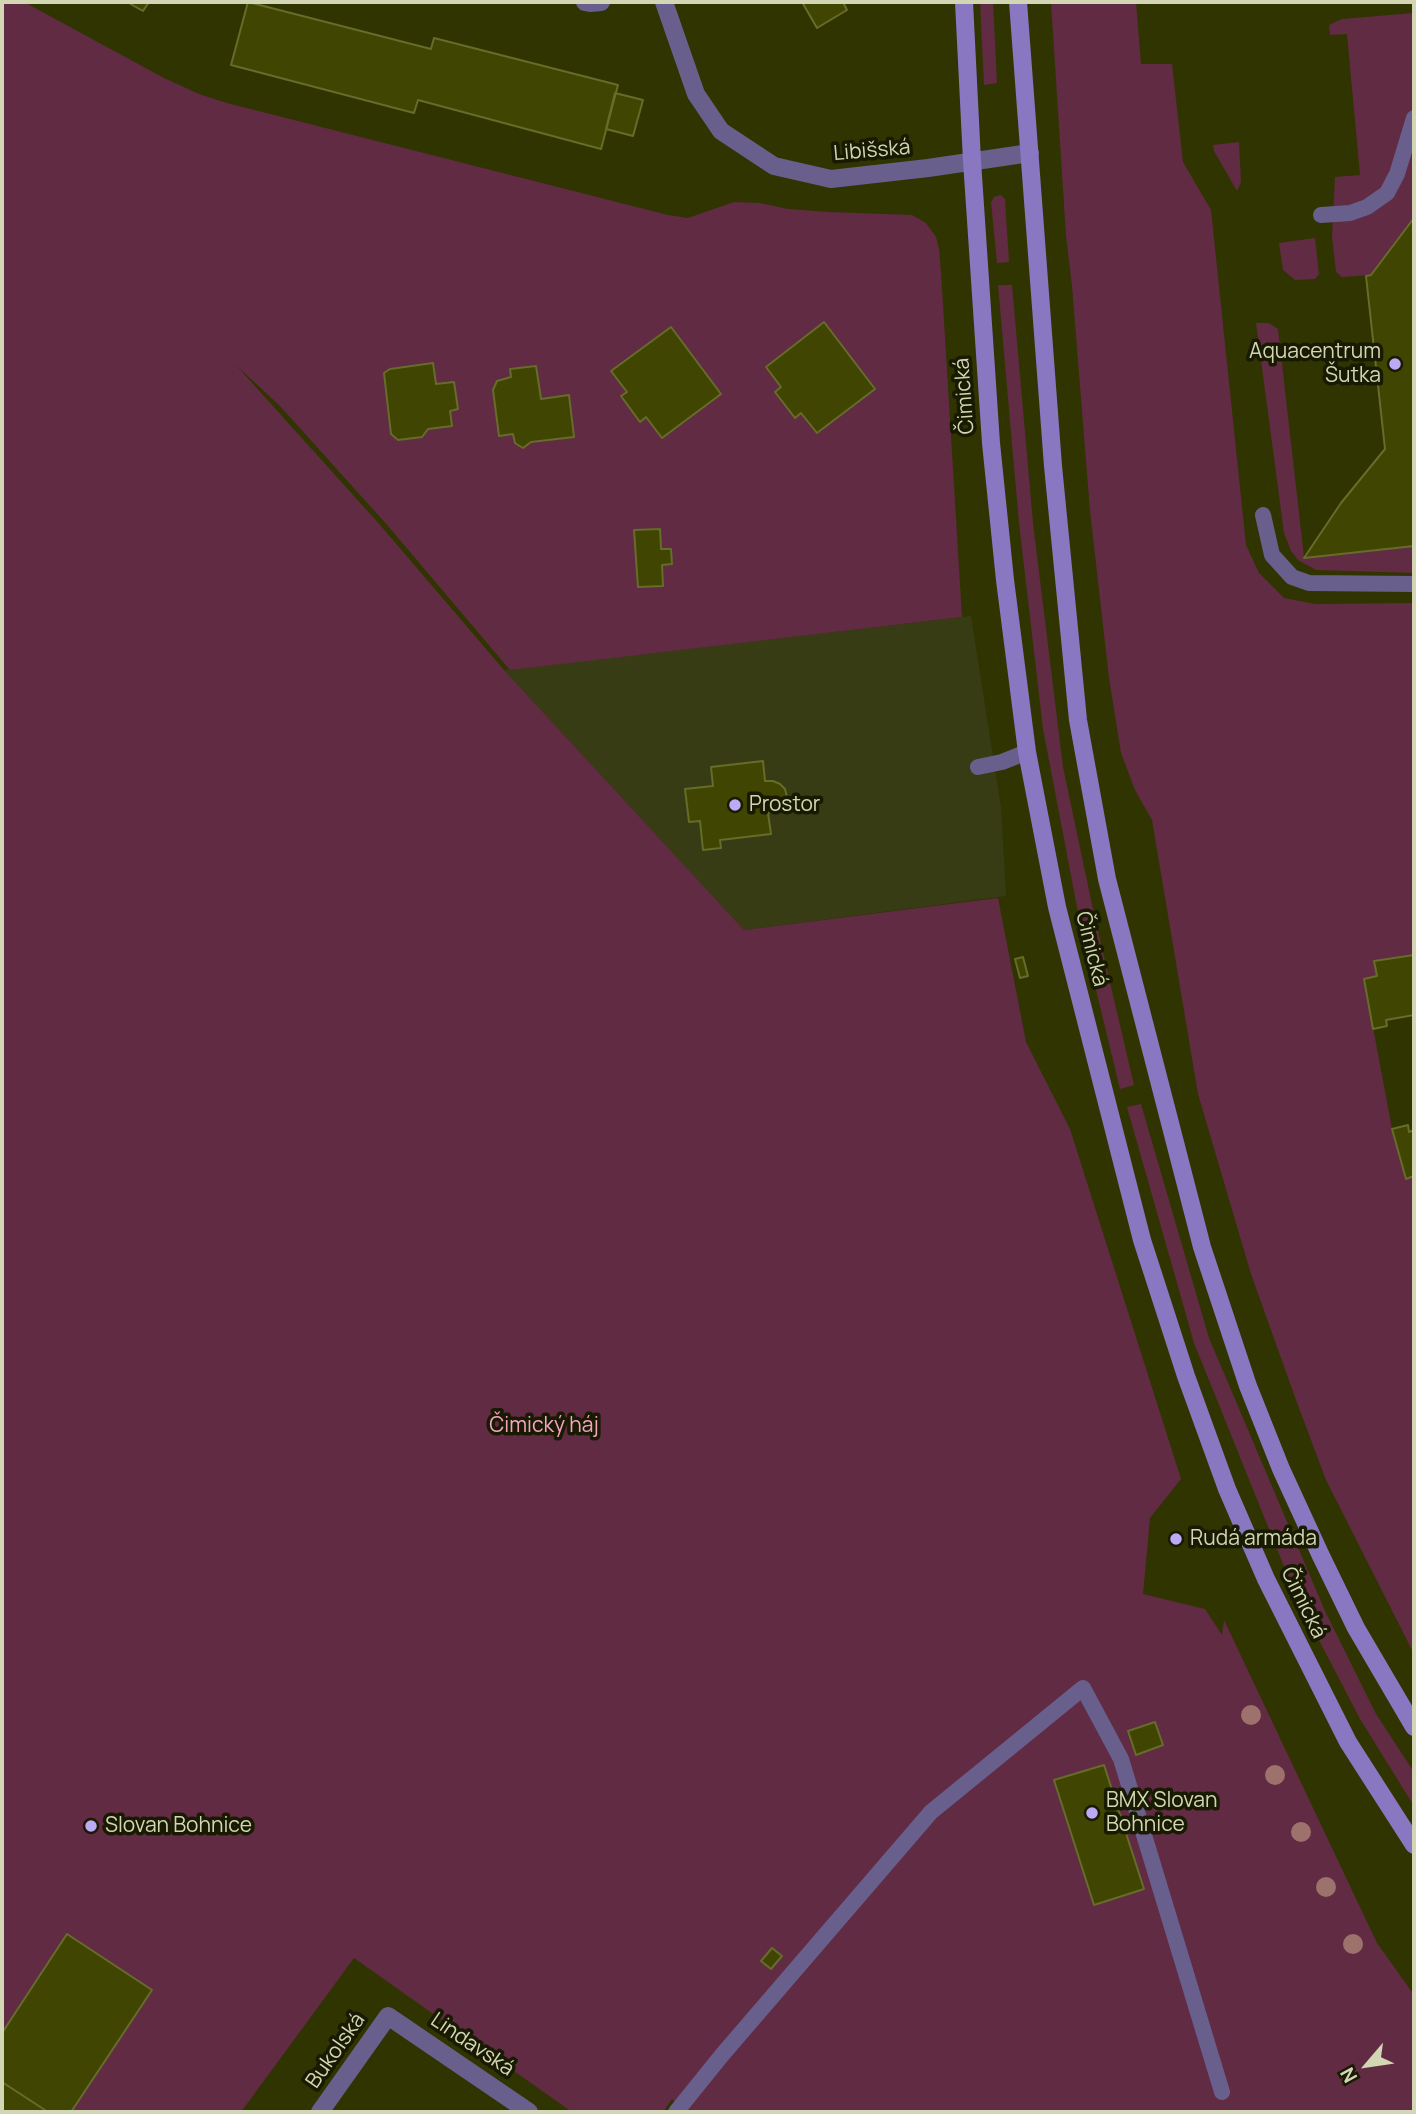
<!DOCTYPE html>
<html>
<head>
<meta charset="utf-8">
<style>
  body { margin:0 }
  #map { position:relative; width:1416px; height:2114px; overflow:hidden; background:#303400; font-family:Manrope,sans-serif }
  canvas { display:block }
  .frame { position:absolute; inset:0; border:4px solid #d2d6b5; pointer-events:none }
  .north { position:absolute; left:1332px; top:2030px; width:70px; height:70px; -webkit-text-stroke:5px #181a01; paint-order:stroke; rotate:241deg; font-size:19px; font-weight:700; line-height:28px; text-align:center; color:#d2d6b5 }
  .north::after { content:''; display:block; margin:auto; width:24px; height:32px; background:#d2d6b5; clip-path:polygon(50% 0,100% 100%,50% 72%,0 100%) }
</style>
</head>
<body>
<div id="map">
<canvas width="1416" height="2114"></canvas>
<div class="frame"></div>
<div class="north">N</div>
</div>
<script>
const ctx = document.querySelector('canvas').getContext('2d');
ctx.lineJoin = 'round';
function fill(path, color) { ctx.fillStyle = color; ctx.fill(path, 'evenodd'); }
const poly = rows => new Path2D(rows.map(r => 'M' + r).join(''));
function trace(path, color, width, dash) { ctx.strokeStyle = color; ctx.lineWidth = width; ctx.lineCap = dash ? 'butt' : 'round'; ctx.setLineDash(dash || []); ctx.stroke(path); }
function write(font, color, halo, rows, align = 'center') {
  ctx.font = font + ' Manrope,sans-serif'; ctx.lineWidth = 7; ctx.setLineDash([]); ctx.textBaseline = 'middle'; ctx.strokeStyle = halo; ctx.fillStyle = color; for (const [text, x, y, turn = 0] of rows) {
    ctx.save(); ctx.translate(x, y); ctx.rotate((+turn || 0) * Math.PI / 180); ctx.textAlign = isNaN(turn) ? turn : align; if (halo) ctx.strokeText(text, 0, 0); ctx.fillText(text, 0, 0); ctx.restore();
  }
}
fill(poly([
  [971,616,1001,808,1006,896,744,930,504,670]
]), '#383c14');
fill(poly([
  [2,2,24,2,164,78,199,94,227,103,668,215,688,218,734,202,760,203,788,209,829,212,912,215,926,223,936,237,939,249,941,272,962,617,510,670,388,526,280,406,236,365,381,526,504,670,744,930,998,898,1026,1042,1070,1129,1181,1479,1150,1518,1143,1594,1205,1609,1222,1635,1224,1620,1377,1943,1414,1995,1414,2112,685,2112,672,2099,663,2112,572,2112,354,1958,241,2112,2,2112],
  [824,323,875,389,817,433,766,366],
  [670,327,721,394,662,438,646,417,640,421,622,396,627,392,612,371],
  [432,363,436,384,458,409,450,411,452,426,428,429,422,437,391,434,384,373,390,369],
  [536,366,541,399,569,395,574,437,531,442,523,447,515,443,513,434,500,435,493,390,497,381,511,377,511,369],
  [659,529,661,549,671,549,672,564,662,565,663,586,638,587,634,530],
  [980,2,993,2,997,83,984,85],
  [1051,2,1136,2,1141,64,1172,64,1183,162,1211,210,1246,545,1259,573,1284,598,1315,604,1414,603,1414,955,1375,961,1377,976,1364,979,1392,1129,1405,1178,1414,1176,1414,1654,1326,1480,1296,1400,1251,1274,1198,1094,1152,820,1135,790,1121,753,1109,678,1090,511,1072,286,1066,236],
  [1414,13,1414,218,1371,275,1342,277,1336,272,1332,237,1335,177,1360,175,1347,34,1330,35,1329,25,1342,19],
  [1239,142,1241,182,1237,191,1214,151,1213,145],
  [1001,195,1005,199,1009,262,997,263,991,202,994,197],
  [1315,238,1319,274,1315,279,1295,280,1283,270,1279,243],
  [998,285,1012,285,1033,523,1063,767,1094,914,1134,1085,1120,1089,1081,928,1043,729,1019,523],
  [1256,323,1269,323,1278,329,1304,557,1414,546,1414,573,1316,570,1298,560,1291,551,1284,533],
  [1141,1104,1209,1338,1325,1611,1376,1714,1414,1772,1414,1806,1360,1719,1296,1596,1194,1343,1127,1107]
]), '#612b43');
const building = poly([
  [127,2,149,2,143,11,127,2],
  [248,2,431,49,434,38,618,85,601,149,418,100,414,113,231,65,248,2],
  [802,2,843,2,847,10,817,28,802,2],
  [615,93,643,100,633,136,606,129,615,93],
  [1414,218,1414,546,1304,558,1341,503,1385,449,1366,276,1371,275,1414,218],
  [824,322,875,389,817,433,801,413,795,418,775,392,781,387,766,367,824,322],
  [671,327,721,394,662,438,646,417,640,422,621,396,627,392,611,371,671,327],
  [433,363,436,384,454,382,458,409,450,411,452,426,428,429,422,437,398,440,391,434,384,373,390,369,433,363],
  [536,366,541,399,569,395,574,437,531,442,523,448,515,443,513,434,499,436,493,390,497,381,511,377,510,369,536,366],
  [660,529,661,549,671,549,672,564,662,565,663,586,638,587,634,530,660,529],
  [763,761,765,781,773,781,780,784,785,789,787,797,785,804,780,810,768,813,771,834,720,840,721,848,703,850,700,821,689,822,685,789,713,786,711,767,763,761],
  [1414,955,1414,1015,1386,1020,1387,1026,1373,1029,1364,979,1377,976,1374,961,1414,955],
  [1023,957,1028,976,1020,978,1015,959,1023,957],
  [1408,1125,1409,1132,1414,1130,1414,1176,1406,1179,1392,1129,1408,1125],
  [1155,1722,1163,1745,1136,1755,1128,1731,1155,1722],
  [1104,1765,1144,1889,1094,1905,1054,1780,1104,1765],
  [67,1934,152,1990,71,2112,48,2112,2,2082,2,2033,67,1934],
  [772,1948,782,1956,771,1969,761,1961,772,1948],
  [2,2082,48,2112,2,2112,2,2082]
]);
fill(building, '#404501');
trace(building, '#666c29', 2);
trace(poly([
  [1321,215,1350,213,1367,207,1387,193,1397,174,1414,118],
  [1263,515,1272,555,1292,577,1309,583,1414,584],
  [978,767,1002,762,1027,752],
  [676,2112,722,2055,931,1812,1083,1688,1121,1759,1222,2092]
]), '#695f8d', 16);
trace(poly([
  [585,2,590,3,601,2],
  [664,2,696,94,721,131,774,166,831,179,928,168,1030,153],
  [320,2112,388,2016,529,2112]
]), '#695f8d', 18);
trace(poly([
  [964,2,972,161,991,443,1005,580,1027,752,1057,907,1142,1240,1186,1376,1227,1489,1266,1579,1348,1742,1414,1845],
  [1018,2,1053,466,1078,720,1107,879,1202,1247,1248,1386,1281,1469,1321,1556,1356,1628,1414,1727]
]), '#8977c2', 18);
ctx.fillStyle = '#9d716c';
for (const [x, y] of [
  [1251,1715],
  [1275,1775],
  [1301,1832],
  [1326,1887],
  [1353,1944]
]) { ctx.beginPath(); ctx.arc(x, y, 10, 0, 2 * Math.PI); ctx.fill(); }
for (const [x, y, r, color] of [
  [1395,364,7,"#bbaaf6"],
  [735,805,7,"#bbaaf6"],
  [1176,1539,7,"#bbaaf6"],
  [1092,1813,7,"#bbaaf6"],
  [91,1826,7,"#bbaaf6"]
]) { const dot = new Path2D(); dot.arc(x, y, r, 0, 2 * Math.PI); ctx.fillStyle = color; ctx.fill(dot); trace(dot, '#181a01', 2.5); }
write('21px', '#d2d6b5', '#181a01', [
  ["Libišská",872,151,-5],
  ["Čimická",965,396,-94],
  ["Čimická",1091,949,76],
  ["Čimická",1303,1603,64],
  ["Lindavská",472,2045,34],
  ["Bukolská",336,2051,-55]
]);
write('21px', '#d2d6b5', '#181a01', [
  ["Aquacentrum",1381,352,"right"],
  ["Šutka",1381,376,"right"],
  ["Prostor",749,805],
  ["Rudá armáda",1190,1539],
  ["BMX Slovan",1106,1801],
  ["Bohnice",1106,1825],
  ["Slovan Bohnice",105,1826]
], 'left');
write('21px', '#f7a3c5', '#181a01', [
  ["Čimický háj",544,1426]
]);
</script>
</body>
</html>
